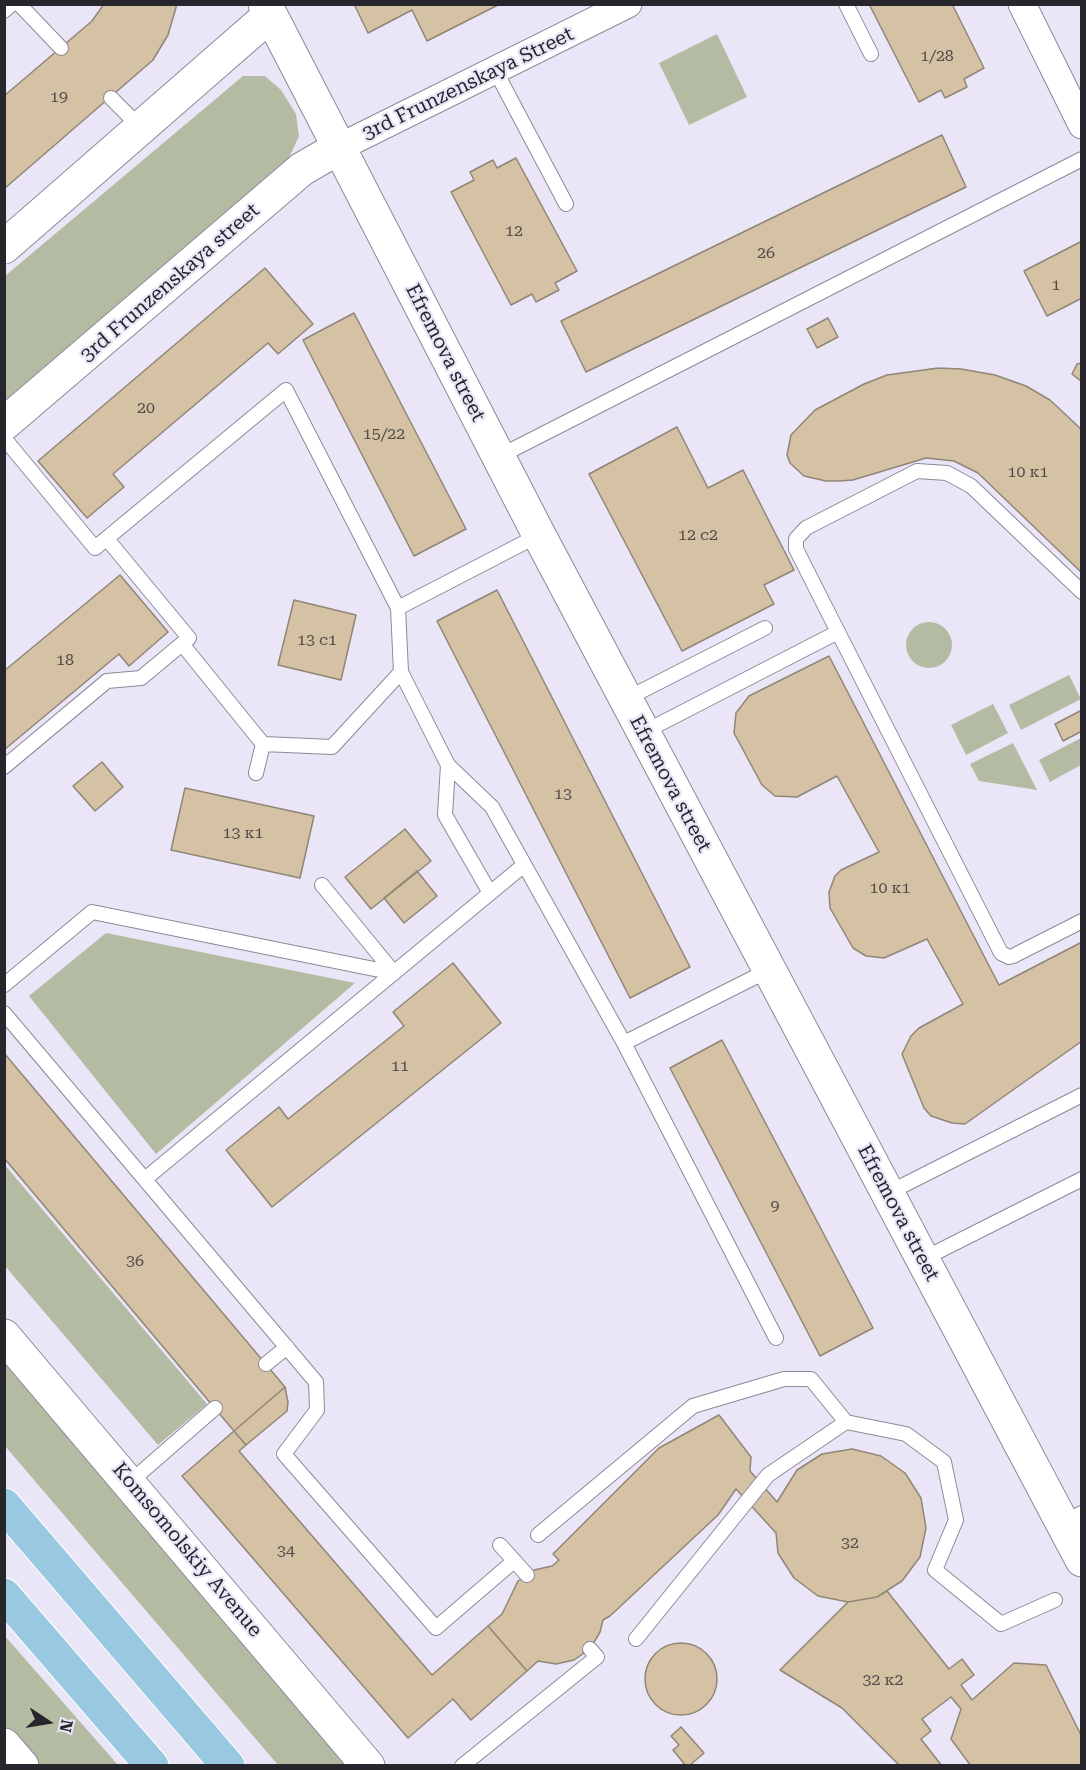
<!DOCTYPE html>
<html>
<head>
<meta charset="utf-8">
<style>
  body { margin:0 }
  #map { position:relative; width:1086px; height:1770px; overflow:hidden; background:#eae6f8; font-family:"Roboto Serif",serif }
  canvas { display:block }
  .frame { position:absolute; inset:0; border:6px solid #27262c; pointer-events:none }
  .north { position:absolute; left:18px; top:1692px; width:60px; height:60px; -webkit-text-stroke:4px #eae6f8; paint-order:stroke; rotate:102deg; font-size:16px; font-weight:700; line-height:24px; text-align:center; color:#27262c }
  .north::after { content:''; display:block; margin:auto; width:21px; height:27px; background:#27262c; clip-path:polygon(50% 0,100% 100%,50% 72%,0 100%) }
</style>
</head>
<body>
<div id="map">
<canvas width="1086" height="1770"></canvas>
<div class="frame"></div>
<div class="north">N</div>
</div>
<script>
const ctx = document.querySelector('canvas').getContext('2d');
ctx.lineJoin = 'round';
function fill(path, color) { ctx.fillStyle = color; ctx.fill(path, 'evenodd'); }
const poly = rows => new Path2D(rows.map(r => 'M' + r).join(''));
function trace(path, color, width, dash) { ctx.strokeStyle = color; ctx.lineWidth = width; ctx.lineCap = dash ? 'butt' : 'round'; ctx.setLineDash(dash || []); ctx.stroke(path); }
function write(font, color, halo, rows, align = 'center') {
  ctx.font = font + ' "Roboto Serif",serif'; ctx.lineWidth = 4.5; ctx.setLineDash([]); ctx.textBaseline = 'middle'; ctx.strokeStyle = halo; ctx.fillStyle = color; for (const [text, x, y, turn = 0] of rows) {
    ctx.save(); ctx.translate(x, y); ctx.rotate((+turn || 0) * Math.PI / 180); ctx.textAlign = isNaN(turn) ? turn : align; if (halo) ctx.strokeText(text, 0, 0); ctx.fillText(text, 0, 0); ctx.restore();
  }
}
fill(poly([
  [717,34,747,97,689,125,659,63],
  [243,76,265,76,281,90,296,114,299,136,288,160,5,401,5,276],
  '906 645a23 23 0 1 1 46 0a23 23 0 1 1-46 0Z',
  [1069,675,1081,699,1021,730,1009,705],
  [993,704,1008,733,966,755,951,725],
  [1081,738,1081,765,1050,782,1039,760],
  [1013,743,1037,790,979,781,970,764],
  [106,933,355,983,156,1154,29,996],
  [4,1164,207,1404,158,1445,5,1266],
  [4,1361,351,1765,278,1765,5,1446],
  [4,1635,118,1765,37,1765,5,1727]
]), '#b3bca3');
const building = poly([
  [104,4,177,4,168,35,153,60,4,189,4,96,92,21,104,4],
  [354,4,500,4,427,41,412,10,368,33,354,4],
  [869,4,952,4,984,68,964,79,967,87,945,98,941,90,919,102,869,4],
  [942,135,966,187,586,372,561,321,942,135],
  [516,158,577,271,555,283,559,290,536,302,532,294,511,305,451,192,474,180,470,172,493,160,497,168,516,158],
  [1082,241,1082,298,1047,316,1024,271,1082,241],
  [265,268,313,324,278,354,268,343,113,474,124,487,87,518,38,461,265,268],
  [354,313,466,529,414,556,303,340,354,313],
  [828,318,838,337,817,348,807,329,828,318],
  [1082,363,1082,382,1072,374,1077,364,1082,363],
  [938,368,961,369,995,375,1026,386,1050,400,1082,430,1082,573,978,473,954,461,926,458,853,480,839,481,826,481,804,476,790,463,787,455,791,435,815,410,864,384,887,375,938,368],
  [677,427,708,488,743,470,794,570,764,585,774,604,682,651,589,474,677,427],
  [120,575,168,632,129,666,119,654,4,750,4,671,120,575],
  [497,590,690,967,630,998,437,621,497,590],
  [294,600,356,615,341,680,278,665,294,600],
  [829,656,999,985,1082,942,1082,1041,965,1124,952,1123,931,1116,924,1108,902,1054,911,1036,919,1028,963,1004,927,939,884,958,866,956,853,948,830,908,829,892,835,876,841,870,879,852,837,776,797,797,775,796,762,785,734,733,736,713,749,696,829,656],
  [1082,710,1082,731,1063,741,1055,724,1082,710],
  [102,762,123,787,95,811,73,786,102,762],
  [185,788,314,816,300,878,171,850,185,788],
  [405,829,431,861,371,909,345,877,405,829],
  [417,871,437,896,404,923,384,898,417,871],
  [453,963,501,1023,272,1207,226,1150,279,1107,288,1119,404,1026,393,1012,453,963],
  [722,1040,873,1328,820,1356,670,1068,722,1040],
  [4,1053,285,1387,234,1431,4,1158,4,1053],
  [285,1387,288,1402,287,1411,246,1445,234,1431,285,1387],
  [719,1415,751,1457,750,1471,777,1502,797,1470,822,1454,852,1449,881,1456,905,1473,921,1498,926,1528,920,1557,902,1581,877,1597,848,1602,818,1596,794,1578,778,1553,776,1533,736,1489,718,1515,610,1616,603,1620,600,1632,590,1649,574,1660,556,1664,538,1661,527,1671,488,1626,502,1614,518,1581,534,1570,552,1566,559,1560,553,1554,659,1448,719,1415],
  [234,1431,246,1445,239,1451,432,1675,488,1626,527,1671,471,1720,453,1699,408,1738,182,1476,234,1431],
  [887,1591,949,1669,962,1659,974,1675,961,1685,972,1700,1014,1663,1046,1665,1082,1737,1082,1766,971,1766,951,1739,961,1709,951,1697,922,1719,931,1731,921,1739,942,1766,900,1766,842,1708,780,1670,848,1602,877,1597,887,1591],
  '645 1679a36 36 0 1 1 72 0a36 36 0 1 1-72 0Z',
  [681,1727,704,1753,689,1766,686,1766,673,1750,679,1745,671,1736,681,1727]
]);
fill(building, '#d5c1a3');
trace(building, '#908677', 1.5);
const service = poly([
  [19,4,61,48],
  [846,4,871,54],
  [4,11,12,4],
  [495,70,566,204],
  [111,98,141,128],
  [4,438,95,548,286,390,398,608,401,672,448,765,492,807,624,1043,776,1338],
  [498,457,1082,159],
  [398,608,539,535],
  [838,632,1001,953,1009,957,1013,956,1082,921],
  [182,644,263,744,332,747,401,672],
  [626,699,765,628],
  [644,732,838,632,796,549,796,539,806,528,917,471,947,473,971,486,1082,592],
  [448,765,445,815,490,893],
  [4,767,107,681,141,678,189,638,107,539],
  [256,773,263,744],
  [322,885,394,973],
  [4,985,92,912,394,973],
  [4,1013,316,1382,317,1410,284,1454,436,1628,514,1561],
  [624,1043,769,970],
  [145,1179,524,865],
  [888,1193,1082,1095],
  [923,1259,1082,1179],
  [266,1364,287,1347],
  [130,1482,215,1408],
  [1062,1523,1082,1513],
  [538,1535,693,1406,784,1379,811,1379,846,1422,906,1434,944,1462,956,1520,935,1570,1001,1624,1055,1600],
  [500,1545,527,1575],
  [636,1639,768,1475,846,1422],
  [462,1766,597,1657,590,1649]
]);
const minor = poly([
  [1022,4,1082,125],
  [340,147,628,4]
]);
const tertiary = poly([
  [265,4,539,535,1082,1560],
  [4,247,270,15],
  [4,424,302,169,340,147],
  [4,1336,368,1766],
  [4,1745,22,1766]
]);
const primary = poly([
  [4,1505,228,1766],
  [4,1595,152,1766]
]);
trace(service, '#8d8999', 16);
trace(minor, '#8d8999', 29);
trace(tertiary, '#8d8999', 35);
trace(primary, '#fff', 35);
trace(service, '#fff', 14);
trace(minor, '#fff', 27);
trace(tertiary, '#fff', 33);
trace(primary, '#98c9e0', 33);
write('16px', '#524d4a', null, [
  ["1/28",937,56],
  ["19",59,97],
  ["12",514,231],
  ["26",766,253],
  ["1",1056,285],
  ["20",146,408],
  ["15/22",384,434],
  ["10 к1",1028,472],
  ["12 с2",698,535],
  ["13 с1",317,640],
  ["18",65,660],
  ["13",563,794],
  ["13 к1",243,833],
  ["10 к1",890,888],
  ["11",400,1066],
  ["9",775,1206],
  ["36",135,1261],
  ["32",850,1543],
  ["34",286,1551],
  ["32 к2",883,1680]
]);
write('20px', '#27262c', '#eae6f8', [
  ["3rd Frunzenskaya Street",468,84,-26],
  ["3rd Frunzenskaya street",170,283,-41],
  ["Efremova street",445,353,63],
  ["Efremova street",670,784,62],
  ["Efremova street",898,1213,62],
  ["Komsomolskiy Avenue",187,1550,50]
]);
</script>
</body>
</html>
